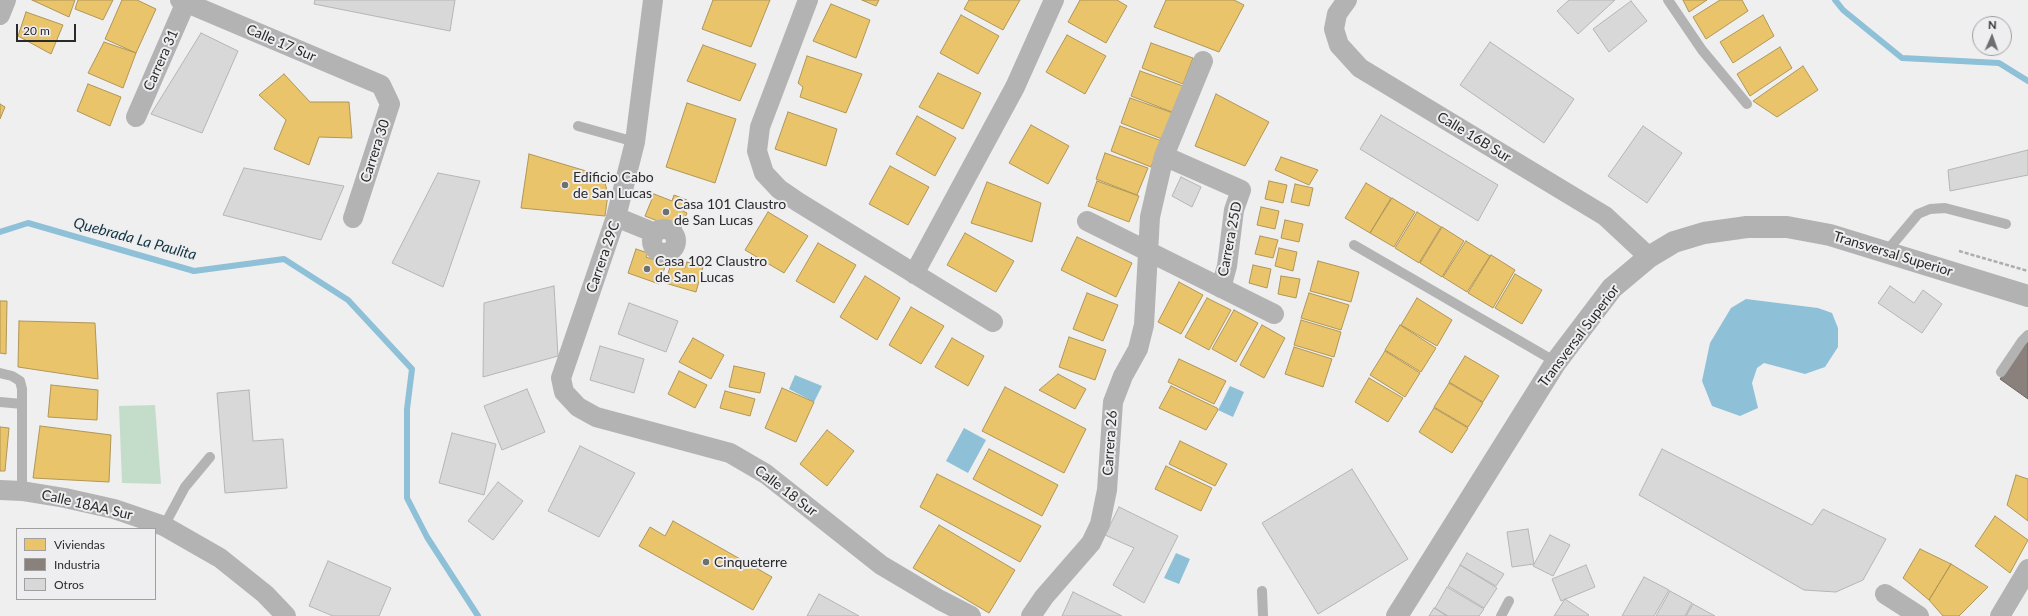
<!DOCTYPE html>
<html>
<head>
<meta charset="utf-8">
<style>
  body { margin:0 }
  #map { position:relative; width:2028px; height:616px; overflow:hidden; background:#efefef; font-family:Lato,sans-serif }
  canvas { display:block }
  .legend { position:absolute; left:16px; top:528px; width:140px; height:72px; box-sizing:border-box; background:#eeeef0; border:1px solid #a0a0a1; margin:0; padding:5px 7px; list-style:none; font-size:12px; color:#2a2a2b }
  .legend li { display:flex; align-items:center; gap:8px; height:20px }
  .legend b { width:20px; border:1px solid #a0a0a1 }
  .north { position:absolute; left:1972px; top:16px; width:40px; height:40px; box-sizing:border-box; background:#eeeef0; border:1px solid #a0a0a1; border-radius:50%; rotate:2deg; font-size:11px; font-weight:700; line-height:16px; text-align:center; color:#2a2a2b }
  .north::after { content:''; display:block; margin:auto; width:14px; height:18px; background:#6f6f70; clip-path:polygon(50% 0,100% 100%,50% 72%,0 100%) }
  .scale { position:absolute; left:16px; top:24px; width:60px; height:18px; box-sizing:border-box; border:2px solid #2a2a2b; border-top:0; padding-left:5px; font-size:12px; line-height:14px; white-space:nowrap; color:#2a2a2b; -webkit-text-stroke:3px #eeeef0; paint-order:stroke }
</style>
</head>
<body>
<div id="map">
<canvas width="2028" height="616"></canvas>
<ul class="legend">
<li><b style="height:11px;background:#e9c46a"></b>Viviendas</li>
<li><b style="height:11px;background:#8a817c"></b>Industria</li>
<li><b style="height:11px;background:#d8d8d8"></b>Otros</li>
</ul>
<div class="north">N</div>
<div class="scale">20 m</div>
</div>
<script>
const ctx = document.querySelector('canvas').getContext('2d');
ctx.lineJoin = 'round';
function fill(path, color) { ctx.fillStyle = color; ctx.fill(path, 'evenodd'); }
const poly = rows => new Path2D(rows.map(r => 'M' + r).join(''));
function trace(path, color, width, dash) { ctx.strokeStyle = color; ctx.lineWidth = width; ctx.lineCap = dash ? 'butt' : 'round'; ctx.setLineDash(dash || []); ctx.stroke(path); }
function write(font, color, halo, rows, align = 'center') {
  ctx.font = font + ' Lato,sans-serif'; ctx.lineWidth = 4; ctx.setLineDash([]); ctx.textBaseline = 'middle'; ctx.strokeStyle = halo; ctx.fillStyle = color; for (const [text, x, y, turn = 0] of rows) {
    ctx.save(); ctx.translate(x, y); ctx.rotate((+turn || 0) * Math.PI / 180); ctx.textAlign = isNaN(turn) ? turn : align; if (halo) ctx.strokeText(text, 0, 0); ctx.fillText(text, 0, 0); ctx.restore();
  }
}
fill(poly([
  [155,405,161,484,122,483,119,406]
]), '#c4ddca');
fill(poly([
  [1746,299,1818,308,1832,313,1838,328,1838,347,1825,367,1805,374,1764,363,1757,368,1752,383,1758,408,1740,416,1712,406,1702,381,1710,343,1731,308],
  [795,375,822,386,814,402,789,389],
  [1230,386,1244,392,1233,417,1218,410],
  [964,428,986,440,968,473,946,461],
  [1176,553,1190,559,1179,584,1164,578]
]), '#8ec0d7');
const homes = poly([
  [32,0,75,0,69,17,32,0],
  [78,0,113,0,103,20,75,9,78,0],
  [122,0,137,0,156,9,136,53,105,39,122,0],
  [713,0,770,0,751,47,702,29,713,0],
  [862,0,879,0,876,6,862,0],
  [969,0,1020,0,1003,30,964,9,969,0],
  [1080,0,1117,0,1127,6,1106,43,1068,22,1080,0],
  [1166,0,1234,0,1244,5,1219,52,1154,27,1166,0],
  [1683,0,1707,0,1689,12,1683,0],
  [1720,0,1742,0,1748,11,1706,39,1693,17,1720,0],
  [831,4,870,20,856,58,813,41,831,4],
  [26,12,63,25,51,54,18,36,26,12],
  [961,15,999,36,978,74,940,53,961,15],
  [1763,15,1774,36,1733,63,1720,42,1763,15],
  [1067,35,1106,56,1085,94,1046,72,1067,35],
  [104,42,136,53,123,88,88,73,104,42],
  [1151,43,1193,58,1183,84,1142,68,1151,43],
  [703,45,756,64,740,101,687,81,703,45],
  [1780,47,1792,68,1750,96,1737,74,1780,47],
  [807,56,862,74,846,113,800,97,803,87,798,83,807,56],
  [1803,66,1818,90,1777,117,1753,101,1803,66],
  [1140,71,1183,86,1172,112,1131,96,1140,71],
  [938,73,981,93,963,129,919,107,938,73],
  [284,74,310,102,349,102,352,138,319,137,309,165,274,149,286,120,259,95,284,74],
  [88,84,121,97,110,126,77,111,88,84],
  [1216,94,1269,122,1245,166,1195,146,1216,94],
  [1130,98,1173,113,1162,139,1121,123,1130,98],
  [687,103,736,119,715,183,666,167,687,103],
  [0,104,5,107,0,119,0,104],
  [788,112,837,129,826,166,775,149,788,112],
  [917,116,956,138,935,176,896,154,917,116],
  [1031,125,1069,146,1048,184,1009,163,1031,125],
  [1120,126,1162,141,1151,167,1111,151,1120,126],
  [1105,153,1148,168,1137,195,1096,179,1105,153],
  [529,154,603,176,608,194,605,216,521,208,529,154],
  [1281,157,1318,170,1309,185,1275,170,1281,157],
  [890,166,929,187,908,225,869,204,890,166],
  [1097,181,1139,196,1129,222,1088,206,1097,181],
  [1269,181,1287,185,1283,203,1265,199,1269,181],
  [987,182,1041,203,1032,242,971,223,987,182],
  [1366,183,1391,198,1370,233,1345,218,1366,183],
  [1295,184,1313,188,1309,206,1291,202,1295,184],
  [654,194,672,201,674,195,687,200,683,211,687,213,680,230,645,216,654,194],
  [1392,198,1415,212,1394,247,1370,233,1392,198],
  [1261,207,1279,211,1275,229,1257,225,1261,207],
  [768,212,808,236,784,273,745,250,768,212],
  [1417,212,1441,227,1419,263,1395,248,1417,212],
  [1285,220,1303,224,1299,242,1281,238,1285,220],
  [1442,227,1464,241,1442,277,1420,263,1442,227],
  [965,233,1014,261,996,292,947,265,965,233],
  [1260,236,1278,240,1273,258,1255,254,1260,236],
  [1077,237,1132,263,1116,297,1061,270,1077,237],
  [1466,241,1490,256,1467,292,1443,277,1466,241],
  [818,243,856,265,834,303,796,281,818,243],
  [1279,248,1297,252,1293,271,1275,266,1279,248],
  [636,249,648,253,646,257,666,264,659,284,628,273,636,249],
  [1491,255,1515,270,1493,308,1468,293,1491,255],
  [1318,261,1359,272,1351,302,1310,291,1318,261],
  [687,262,703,267,696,292,665,283,671,264,685,268,687,262],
  [1253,265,1271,269,1267,288,1249,283,1253,265],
  [1515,274,1542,290,1522,324,1495,308,1515,274],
  [865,276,900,298,877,340,840,317,865,276],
  [1281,276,1300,279,1296,298,1278,294,1281,276],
  [1179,282,1203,295,1181,334,1158,322,1179,282],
  [1087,293,1118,305,1103,341,1073,329,1087,293],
  [1309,293,1349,305,1341,330,1301,318,1309,293],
  [1207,298,1231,310,1209,350,1185,337,1207,298],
  [1417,298,1452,320,1437,346,1401,325,1417,298],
  [0,301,7,301,6,354,0,353,0,301],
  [911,307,944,326,921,364,889,345,911,307],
  [1234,310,1258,323,1236,362,1212,349,1234,310],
  [1301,320,1341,332,1334,357,1294,345,1301,320],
  [19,321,95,323,98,379,18,367,19,321],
  [1262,325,1285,338,1264,378,1240,365,1262,325],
  [1400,325,1436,348,1421,372,1385,350,1400,325],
  [1069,337,1106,350,1095,380,1059,367,1069,337],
  [693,338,724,355,711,379,679,362,693,338],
  [952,338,984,356,968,386,935,367,952,338],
  [1294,347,1332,359,1323,387,1285,374,1294,347],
  [1385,351,1420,373,1405,397,1370,375,1385,351],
  [1465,356,1499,376,1483,402,1449,382,1465,356],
  [1179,359,1226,381,1214,404,1168,382,1179,359],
  [734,366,765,373,760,393,729,387,734,366],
  [679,371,707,385,695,408,668,394,679,371],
  [1058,374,1086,389,1075,409,1039,390,1058,374],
  [1369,378,1403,398,1388,422,1355,402,1369,378],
  [1449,383,1483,403,1468,427,1434,407,1449,383],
  [51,385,98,390,97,420,48,417,51,385],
  [1171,386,1217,408,1218,410,1206,430,1159,408,1171,386],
  [1005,387,1086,429,1064,473,982,431,1005,387],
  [782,388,814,402,796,442,765,428,782,388],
  [725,391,755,399,750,416,720,408,725,391],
  [1434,408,1468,428,1452,453,1419,432,1434,408],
  [40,426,111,435,109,482,33,478,40,426],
  [0,427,9,428,5,471,0,471,0,427],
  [827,430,854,451,827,486,800,464,827,430],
  [1180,441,1227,464,1215,486,1169,464,1180,441],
  [989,449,1058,485,1042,516,973,479,989,449],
  [1166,466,1212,488,1201,511,1155,489,1166,466],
  [937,474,1041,526,1020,562,920,507,937,474],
  [2016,475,2028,479,2028,521,2007,505,2016,475],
  [1995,516,2028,540,2010,573,1975,546,1995,516],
  [673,521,772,577,753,610,639,546,650,527,665,536,673,521],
  [939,525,1015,570,989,613,913,568,939,525],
  [1920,549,1951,564,1929,600,1903,578,1920,549],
  [1951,564,1988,587,1959,616,1943,616,1929,600,1951,564]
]);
fill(homes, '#e9c46a');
trace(homes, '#b09657', 1);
const industry = poly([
  [2028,341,2028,399,2000,379,2028,341]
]);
fill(industry, '#8a817c');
trace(industry, '#6d6764', 1);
trace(poly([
  [1835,0,1843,10,1902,58,1999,63,2028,81],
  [0,232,28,223,194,271,284,259,348,300,412,369,407,409,407,498,427,537,478,616]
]), '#8ec0d7', 6);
const building = poly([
  [315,0,455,0,450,31,314,4,315,0],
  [1569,0,1615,0,1578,34,1557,11,1569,0],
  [1631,1,1647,21,1609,52,1593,29,1631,1],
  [201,33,238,51,202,133,151,114,201,33],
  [1490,42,1574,99,1544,143,1460,85,1490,42],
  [1381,115,1498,185,1478,221,1360,149,1381,115],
  [1643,126,1682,153,1647,203,1608,176,1643,126],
  [2028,150,2028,175,1950,191,1948,170,2028,150],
  [244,168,344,186,321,240,223,215,244,168],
  [438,173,480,181,443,287,392,263,438,173],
  [1181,177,1201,187,1192,207,1172,196,1181,177],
  [554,286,558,356,483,377,484,303,554,286],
  [1890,286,1914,303,1923,290,1942,304,1922,333,1878,303,1890,286],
  [629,303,678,321,666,352,618,334,629,303],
  [600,346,644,359,634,393,590,380,600,346],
  [527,389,545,432,502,450,484,406,527,389],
  [249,390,253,441,283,439,287,488,225,493,217,393,249,390],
  [452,433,496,444,484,495,439,483,452,433],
  [580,446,635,473,599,537,548,511,580,446],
  [1662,449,1812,525,1823,509,1886,539,1863,580,1836,592,1804,590,1639,495,1662,449],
  [1352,469,1408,559,1318,614,1262,523,1352,469],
  [498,482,523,501,493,540,468,521,498,482],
  [1119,507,1178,536,1144,603,1113,585,1134,548,1105,535,1119,507],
  [1528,529,1534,564,1512,567,1507,532,1528,529],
  [1550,535,1570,545,1553,576,1533,566,1550,535],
  [1467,553,1504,574,1496,586,1460,565,1467,553],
  [328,561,391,588,379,616,333,616,309,606,328,561],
  [1460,565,1497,588,1484,608,1448,586,1460,565],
  [1586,565,1595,587,1561,601,1552,579,1586,565],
  [1644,577,1669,590,1654,616,1622,616,1644,577],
  [1447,587,1484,609,1479,616,1448,616,1435,608,1447,587],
  [1670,591,1692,603,1685,616,1656,616,1670,591],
  [1073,592,1122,616,1062,616,1073,592],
  [819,594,859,616,807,616,819,594],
  [1565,599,1589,615,1588,616,1554,616,1565,599],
  [1693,604,1715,616,1686,616,1693,604],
  [1434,608,1447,616,1429,616,1434,608]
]);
fill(building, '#d8d8d8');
trace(building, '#b5b5b6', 1);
trace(poly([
  [1959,251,2028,271]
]), '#aeadad', 2.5, [4, 2]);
trace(poly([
  [1668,0,1702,50,1747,104],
  [578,126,635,142],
  [1354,245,1556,362],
  [1886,252,1918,214,1930,209,1945,208,2006,224],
  [2001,372,2022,341,2028,335],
  [0,373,12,376,20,381,22,389,22,491],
  [0,402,22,404],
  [164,526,185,487,210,457],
  [1262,591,1263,616],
  [1501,616,1509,601]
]), '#b3b3b3', 10);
trace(poly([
  [180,0,381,85,390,104,353,218],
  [653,0,635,142,616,217,561,378,564,392,578,407,596,417,730,453,766,474,881,565,940,600,971,616],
  [808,0,760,127,757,151,764,173,779,189,798,202,993,322],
  [1347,0,1337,14,1334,29,1339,45,1360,68,1605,216,1649,257],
  [0,15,6,0],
  [136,117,186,2],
  [1164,156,1241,190,1234,210,1227,266,1221,288],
  [616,217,655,233],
  [1087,221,1274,314],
  '652 241a12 12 0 1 1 24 0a12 12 0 1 1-24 0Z',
  [914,274,1015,87,1054,0],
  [0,490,22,491,65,498,114,509,164,526,220,558,265,594,286,616],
  [1885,594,1919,616],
  [1031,616,1044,597,1091,543,1100,524,1107,490,1113,402,1123,376,1138,349,1144,325,1150,217,1164,156,1203,61],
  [2000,616,2028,569]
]), '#b3b3b3', 20);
trace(poly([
  [1397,616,1556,362,1612,288,1649,257,1674,242,1704,233,1747,227,1787,227,1830,235,2028,296]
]), '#b2b2b2', 22);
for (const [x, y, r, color] of [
  [565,185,4,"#6f6f70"],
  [666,212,4,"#6f6f70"],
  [647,269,4,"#6f6f70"],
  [706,562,4,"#6f6f70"]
]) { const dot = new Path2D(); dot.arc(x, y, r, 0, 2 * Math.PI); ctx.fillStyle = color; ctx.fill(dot); trace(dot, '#eeeef0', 1.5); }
write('14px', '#2a2a2b', '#eeeef0', [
  ["Calle 17 Sur",281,43,23],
  ["Carrera 31",161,60,-66],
  ["Calle 16B Sur",1474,137,31],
  ["Carrera 30",375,151,-72],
  ["Carrera 25D",1230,239,-79],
  ["Transversal Superior",1893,254,17],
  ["Carrera 29C",603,257,-71],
  ["Transversal Superior",1579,336,-53],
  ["Carrera 26",1110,443,-86],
  ["Calle 18 Sur",786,491,37],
  ["Calle 18AA Sur",87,505,13]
]);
write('14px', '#2a2a2b', '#eeeef0', [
  ["Edificio Cabo",573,177],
  ["de San Lucas",573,193],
  ["Casa 101 Claustro",674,204],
  ["de San Lucas",674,220],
  ["Casa 102 Claustro",655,261],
  ["de San Lucas",655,277],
  ["Cinqueterre",714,562]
], 'left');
write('italic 15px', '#113341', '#eeeef0', [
  ["Quebrada La Paulita",135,239,15]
]);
</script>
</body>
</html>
